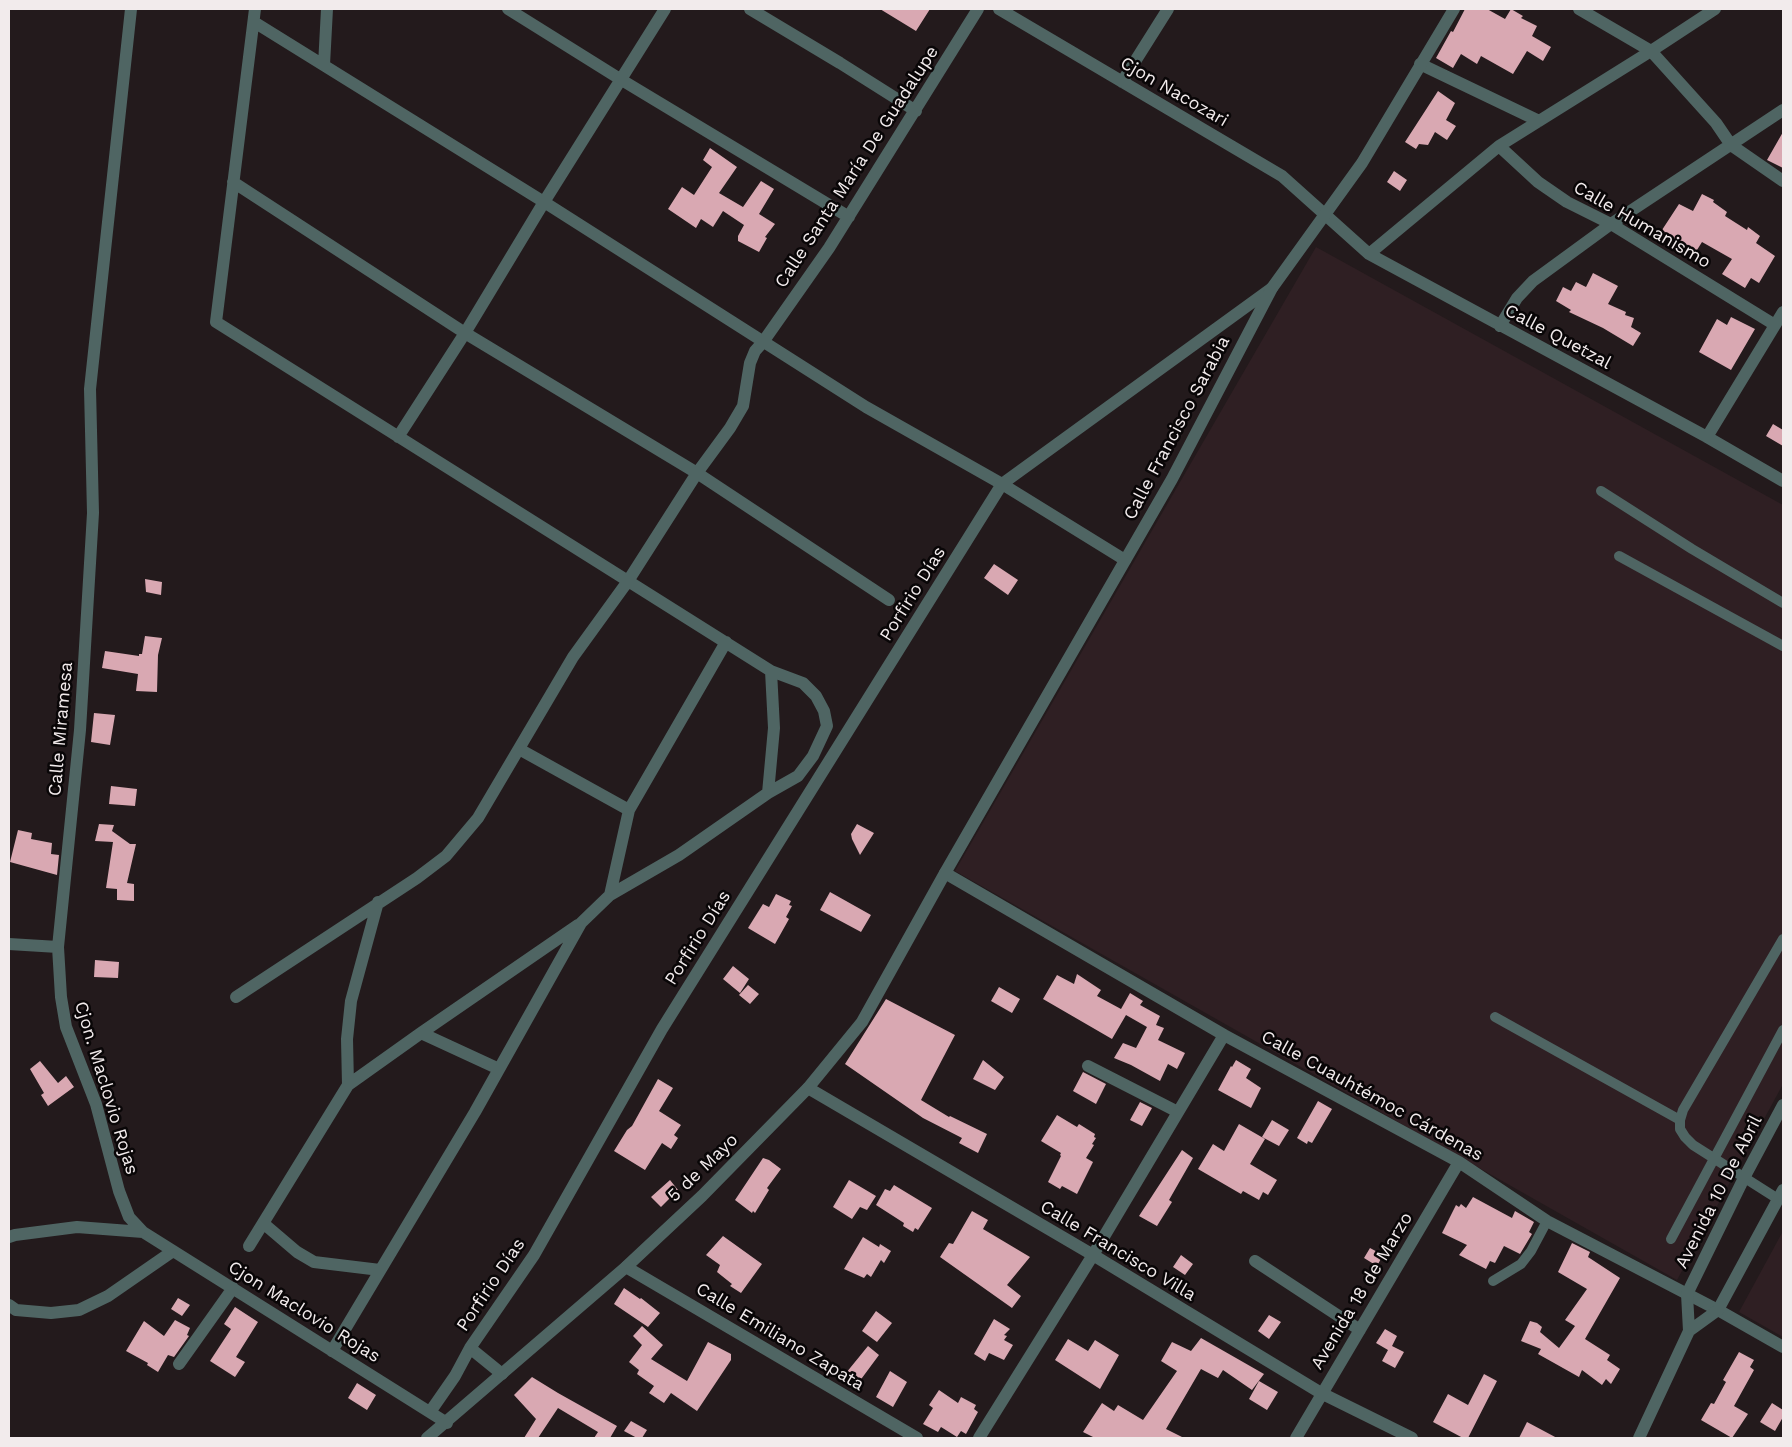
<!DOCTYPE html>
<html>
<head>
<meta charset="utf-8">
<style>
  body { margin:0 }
  #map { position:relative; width:1792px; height:1447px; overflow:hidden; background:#231a1c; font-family:"Work Sans",sans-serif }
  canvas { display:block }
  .frame { position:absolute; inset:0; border:10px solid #f2ebec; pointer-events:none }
</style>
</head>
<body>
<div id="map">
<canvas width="1792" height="1447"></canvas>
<div class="frame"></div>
</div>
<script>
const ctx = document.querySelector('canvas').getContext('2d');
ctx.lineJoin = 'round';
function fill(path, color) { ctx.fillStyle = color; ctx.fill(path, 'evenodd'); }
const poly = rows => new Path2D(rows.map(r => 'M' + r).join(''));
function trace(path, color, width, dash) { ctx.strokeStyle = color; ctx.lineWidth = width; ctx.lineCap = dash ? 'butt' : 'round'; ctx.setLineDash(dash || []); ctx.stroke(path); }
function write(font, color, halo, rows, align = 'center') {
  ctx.font = font + ' "Work Sans",sans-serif'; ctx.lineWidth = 5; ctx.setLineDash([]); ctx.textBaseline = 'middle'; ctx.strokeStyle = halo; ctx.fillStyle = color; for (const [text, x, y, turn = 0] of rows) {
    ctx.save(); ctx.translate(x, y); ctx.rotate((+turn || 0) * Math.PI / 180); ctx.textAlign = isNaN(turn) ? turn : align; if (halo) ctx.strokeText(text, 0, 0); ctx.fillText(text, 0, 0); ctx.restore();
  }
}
fill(poly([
  [1316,247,1783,505,1783,1084,1677,1280,955,871],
  [1783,1231,1783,1337,1739,1312]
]), '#2f1f23');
fill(poly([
  [880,9,930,9,916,31],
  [1465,9,1487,9,1505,19,1511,9,1523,16,1521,18,1537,26,1532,36,1551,47,1543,61,1527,51,1513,74,1481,56,1477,64,1461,54,1453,68,1436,58,1451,31,1453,32],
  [1438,91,1455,103,1446,120,1456,126,1447,140,1435,132,1428,145,1419,144,1416,149,1405,142],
  [1783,132,1783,168,1767,160],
  [710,148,737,167,719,193,743,207,761,181,774,189,759,214,775,224,765,237,767,238,759,252,738,241,738,236,744,225,723,211,713,227,701,219,696,228,668,209,682,187,694,195,712,167,703,160],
  [1394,171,1407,180,1400,191,1387,182],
  [1702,194,1714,200,1713,202,1727,212,1725,216,1747,230,1748,227,1760,236,1756,243,1775,256,1759,283,1751,278,1745,288,1722,274,1732,259,1702,242,1692,258,1661,239,1665,232,1662,230,1679,204,1693,211],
  [1593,273,1618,286,1608,304,1626,312,1625,315,1634,318,1631,327,1641,333,1633,346,1603,328,1569,312,1571,310,1556,301,1563,287,1571,291,1576,282,1586,287],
  [1731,317,1755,329,1731,370,1699,352,1717,319,1727,325],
  [1773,424,1783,430,1783,446,1766,436],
  [994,564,1018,580,1008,595,984,578],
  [145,579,162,582,161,595,146,592],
  [145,636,162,638,158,655,157,692,136,691,138,674,102,668,105,651,139,656,139,654,142,654],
  [94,713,115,715,110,745,91,742],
  [111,786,137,789,135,806,109,804],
  [99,824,114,825,112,831,130,844,136,844,127,883,134,884,134,901,117,900,117,889,106,888,113,842,95,841],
  [857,824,874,833,860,855,852,839,851,834],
  [18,830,32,833,31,839,52,843,51,854,59,855,57,875,10,862],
  [830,892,871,915,861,932,820,910],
  [776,894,791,901,789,905,792,906,786,917,789,919,775,944,748,928,763,904,769,907],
  [95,960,119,962,118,978,94,977],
  [733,966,749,979,740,993,723,979],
  [1077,974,1101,990,1097,996,1121,1009,1130,993,1143,1001,1140,1005,1160,1016,1156,1025,1164,1028,1158,1040,1185,1053,1177,1069,1168,1064,1160,1081,1131,1065,1114,1058,1123,1043,1136,1048,1147,1027,1126,1015,1112,1039,1043,999,1057,975,1074,984],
  [748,985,759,994,750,1004,739,995],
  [999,987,1020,999,1012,1013,991,1001],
  [886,999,955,1035,921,1100,949,1117,950,1116,987,1134,978,1153,959,1143,962,1138,923,1118,845,1064],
  [983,1060,1004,1077,995,1090,973,1079],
  [1236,1060,1251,1069,1246,1078,1261,1088,1251,1108,1218,1090,1231,1066,1232,1067],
  [40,1061,58,1083,66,1076,74,1087,48,1106,41,1095,44,1093,30,1069],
  [1083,1072,1106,1084,1096,1104,1073,1091],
  [658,1079,673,1088,659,1111,681,1125,674,1135,678,1138,671,1149,662,1143,645,1170,614,1151,627,1130,632,1126],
  [1318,1101,1332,1109,1312,1143,1308,1141,1307,1144,1297,1138],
  [1140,1102,1152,1108,1142,1126,1130,1120],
  [1057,1115,1077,1127,1079,1124,1095,1134,1094,1137,1096,1138,1092,1144,1094,1145,1086,1158,1093,1162,1077,1194,1062,1186,1060,1189,1048,1182,1061,1156,1060,1155,1061,1153,1041,1141],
  [1272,1120,1289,1130,1279,1146,1262,1137],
  [1239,1124,1265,1139,1250,1164,1277,1180,1268,1195,1263,1192,1259,1200,1243,1191,1241,1194,1198,1169,1213,1144,1224,1151],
  [1182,1150,1193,1158,1169,1200,1172,1202,1157,1226,1139,1216],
  [763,1158,769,1160,781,1169,767,1188,769,1190,755,1213,753,1211,752,1213,735,1200],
  [670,1180,678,1190,661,1207,651,1197],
  [849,1180,876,1196,867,1210,860,1207,852,1219,833,1207],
  [894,1185,932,1208,918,1230,915,1228,913,1232,903,1226,904,1223,876,1205,885,1189,890,1191],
  [1473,1197,1512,1218,1515,1211,1534,1222,1529,1232,1532,1234,1520,1254,1504,1246,1495,1263,1490,1261,1486,1269,1459,1255,1467,1245,1442,1233,1456,1205,1459,1207,1461,1204,1466,1208],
  [972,1211,988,1220,983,1229,1030,1257,1007,1285,1021,1296,1012,1308,940,1257,949,1243,953,1244],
  [723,1236,762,1264,741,1293,730,1286,732,1284,717,1272,720,1265,706,1255],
  [863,1237,879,1247,880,1244,891,1251,884,1263,881,1260,871,1277,867,1274,864,1278,844,1269],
  [1572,1243,1590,1252,1588,1257,1620,1278,1585,1339,1610,1355,1607,1360,1620,1369,1611,1384,1606,1379,1602,1385,1582,1370,1579,1377,1538,1354,1541,1349,1521,1341,1530,1321,1537,1323,1542,1327,1540,1332,1559,1348,1575,1326,1565,1320,1587,1289,1558,1272],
  [1370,1248,1383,1255,1377,1266,1364,1258],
  [1181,1255,1193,1264,1185,1275,1173,1267],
  [624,1288,640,1299,641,1298,660,1313,648,1327,614,1304],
  [178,1298,190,1305,182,1316,171,1309],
  [235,1307,258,1322,236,1357,245,1362,235,1377,210,1361,231,1329,224,1324],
  [876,1311,892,1323,877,1342,862,1331],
  [1269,1315,1281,1322,1269,1339,1258,1331],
  [994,1319,1010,1329,1004,1335,1007,1336,1004,1340,1013,1345,1004,1360,989,1353,985,1361,974,1354],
  [175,1320,190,1328,187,1335,189,1336,174,1357,168,1355,158,1372,147,1365,148,1363,126,1351,144,1321,164,1336],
  [642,1326,663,1345,651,1359,687,1381,708,1342,731,1354,731,1360,697,1411,671,1393,664,1403,649,1393,654,1386,637,1374,639,1370,629,1362,642,1345,633,1336],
  [1385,1329,1397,1336,1392,1346,1404,1352,1395,1368,1382,1361,1388,1350,1376,1343],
  [1201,1338,1264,1374,1252,1390,1223,1370,1218,1378,1201,1369,1166,1429,1184,1438,1095,1438,1083,1432,1102,1403,1114,1411,1118,1405,1143,1420,1177,1371,1161,1361,1172,1342,1191,1351],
  [1068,1339,1088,1351,1095,1340,1119,1355,1100,1389,1055,1360],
  [868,1346,879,1355,859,1382,846,1373],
  [1739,1352,1754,1360,1750,1367,1754,1370,1734,1406,1748,1414,1732,1438,1701,1420,1711,1403,1714,1404,1726,1382,1723,1380],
  [890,1371,907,1382,893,1407,876,1397],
  [1484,1374,1497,1381,1468,1438,1463,1438,1433,1422,1448,1394,1468,1405],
  [532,1377,558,1393,617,1426,610,1438,594,1438,598,1432,558,1408,538,1438,524,1438,536,1419,514,1395],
  [1259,1381,1278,1392,1267,1410,1249,1399],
  [357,1383,376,1395,367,1410,348,1398],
  [939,1390,958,1403,961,1397,976,1405,974,1409,978,1412,966,1434,961,1431,957,1437,941,1427,938,1432,923,1424,933,1408,929,1405],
  [1772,1403,1783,1410,1783,1417,1775,1431,1760,1422],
  [631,1421,647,1430,642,1438,637,1438,624,1431],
  [1527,1422,1557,1438,1519,1438]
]), '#d9a8b2');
trace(poly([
  [1601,491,1692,549,1783,603],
  [1619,556,1783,646],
  [1495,1017,1680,1120],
  [1778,1199,1693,1145,1685,1137,1680,1129,1680,1120,1683,1110,1783,939],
  [1671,1239,1783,1030],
  [1493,1281,1521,1264,1531,1251,1547,1221]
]), '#4f6563', 10);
trace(poly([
  [131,9,90,389,93,513,80,730,58,947,61,997,66,1027,96,1104,119,1191,129,1217,143,1232,447,1423],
  [508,9,620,79,849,217],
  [665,9,544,202,465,333,697,473,889,600],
  [750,9,840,63,916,111],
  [999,9,1282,176,1369,254,1707,437,1783,481],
  [1579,9,1651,51,1716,123,1731,145,1783,181],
  [254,22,544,202,866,407,1002,484,1125,560],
  [1420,64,1539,121],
  [324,65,327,9],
  [1122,82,1168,9],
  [1499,146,1538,182,1567,202,1611,224,1775,325],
  [233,182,465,333,398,437],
  [1369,254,1499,146,1651,51,1715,9],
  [1500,326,1517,298,1533,281,1611,224,1783,110],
  [1707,437,1783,312],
  [519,749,629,810],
  [768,793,774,728,771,671],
  [945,873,1224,1035,1459,1162,1547,1221,1718,1310,1783,1347],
  [610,895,629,810,726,642],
  [378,902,351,1001,347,1039,348,1085,421,1033,578,925],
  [9,944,58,947],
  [236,997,417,878,446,856,478,818,573,657,628,581,216,322,255,9],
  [421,1033,499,1069],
  [1088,1066,1178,1112],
  [808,1088,1093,1255,1321,1393,1412,1438],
  [263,1223,297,1252,314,1262,380,1270],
  [9,1237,15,1235,77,1227,143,1232],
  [249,1246,348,1085],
  [1255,1261,1360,1330],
  [626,1267,917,1438],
  [9,1305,16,1310,51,1313,79,1310,108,1296,173,1251],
  [470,1348,502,1374],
  [332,1351,475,1112,581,923,610,895,679,855,768,793,798,776,813,756,827,726,824,711,816,696,803,683,771,671,628,581,697,473,730,428,743,406,750,363,755,351,763,342,829,248,978,9],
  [179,1364,233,1288],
  [430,1412,455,1376,470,1348,534,1255,662,1029,1002,484,1272,288],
  [979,1438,1093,1255,1224,1035],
  [1296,1438,1459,1162]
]), '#4f6563', 12);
trace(poly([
  [1689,1331,1687,1294,1744,1178,1783,1105],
  [427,1438,626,1267,702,1196,808,1088,862,1022,945,873,1172,479,1272,288,1362,163,1454,9],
  [1639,1438,1689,1331,1718,1310,1783,1190]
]), '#4f6563', 12);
write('18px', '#f2ebec', '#090607', [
  ["Cjon Nacozari",1174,92,30],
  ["Calle Santa María De Guadalupe",857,167,-57],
  ["Calle Humanismo",1642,225,30],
  ["Calle Quetzal",1558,337,28],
  ["Calle Francisco Sarabia",1177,428,-62],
  ["Porfirio Días",913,594,-58],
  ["Calle Miramesa",61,729,-85],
  ["Porfirio Días",698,938,-58],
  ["Cjon. Maclovio Rojas",106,1088,73],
  ["Calle Cuauhtémoc Cárdenas",1372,1096,29],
  ["5 de Mayo",703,1168,-44],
  ["Avenida 10 De Abril",1719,1192,-63],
  ["Calle Francisco Villa",1118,1251,31],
  ["Porfirio Días",491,1285,-56],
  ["Avenida 18 de Marzo",1362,1291,-59],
  ["Cjon Maclovio Rojas",304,1312,32],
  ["Calle Emiliano Zapata",780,1337,31]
]);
</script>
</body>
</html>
